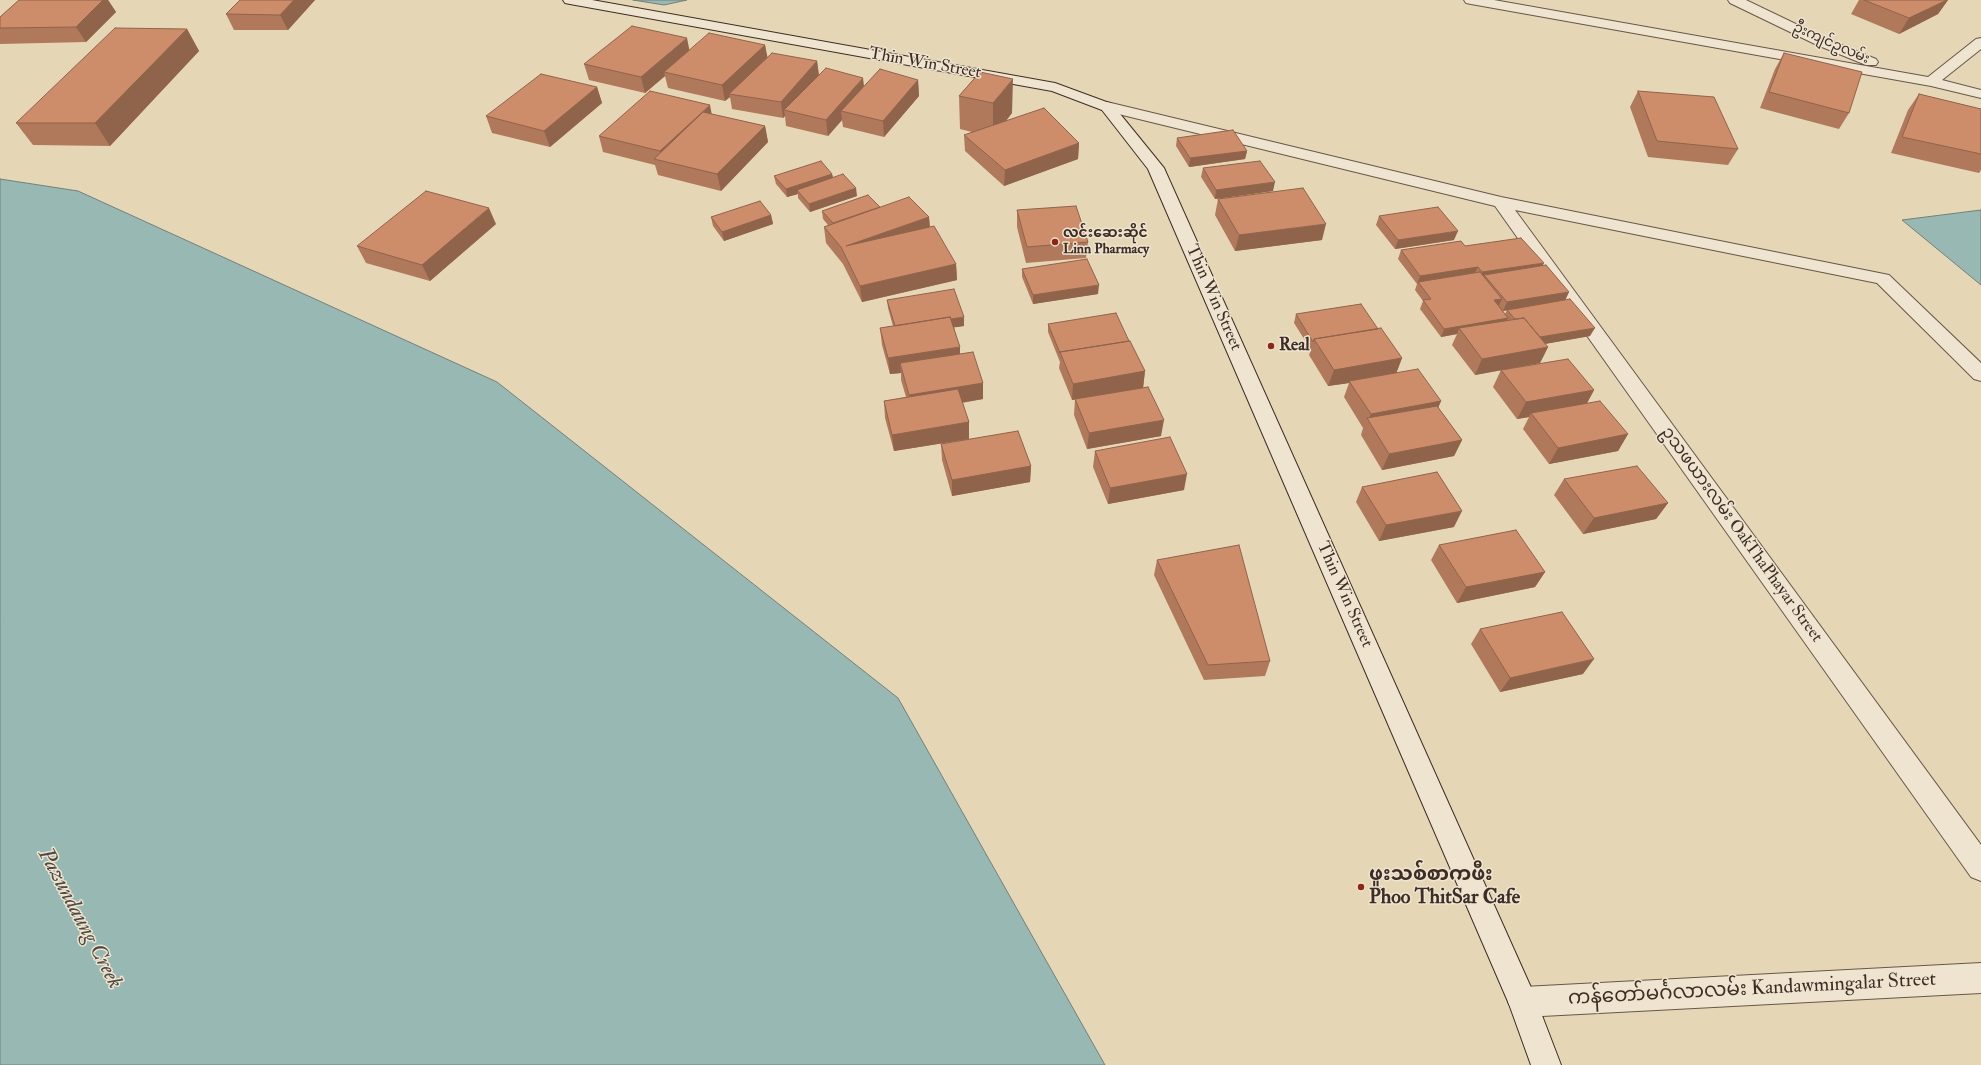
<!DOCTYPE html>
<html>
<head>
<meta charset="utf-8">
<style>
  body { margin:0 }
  canvas { display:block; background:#e5d6b5 }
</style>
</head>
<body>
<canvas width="1981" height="1065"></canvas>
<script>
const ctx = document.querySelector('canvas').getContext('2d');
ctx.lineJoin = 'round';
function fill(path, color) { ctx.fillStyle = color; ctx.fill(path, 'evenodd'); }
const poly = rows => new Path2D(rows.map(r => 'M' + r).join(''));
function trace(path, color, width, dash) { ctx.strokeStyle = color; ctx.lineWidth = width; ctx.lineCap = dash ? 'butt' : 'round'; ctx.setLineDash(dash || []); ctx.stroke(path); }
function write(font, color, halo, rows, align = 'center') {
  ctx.font = font + ' "IM FELL Double Pica","Noto Sans Myanmar",serif'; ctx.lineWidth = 3; ctx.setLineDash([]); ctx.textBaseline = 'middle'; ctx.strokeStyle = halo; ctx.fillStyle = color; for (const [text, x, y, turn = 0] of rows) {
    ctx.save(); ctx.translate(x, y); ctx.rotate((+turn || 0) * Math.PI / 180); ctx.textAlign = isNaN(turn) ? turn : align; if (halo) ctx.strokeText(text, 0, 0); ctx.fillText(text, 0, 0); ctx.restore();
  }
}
const water = poly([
  [633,0,687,0,664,5,633,0],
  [0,179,78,191,497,382,898,698,1105,1065,0,1065,0,179],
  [1981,210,1981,285,1902,220,1981,210]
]);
fill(water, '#97b8b3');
trace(water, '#73807b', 1);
const street = poly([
  [1464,0,1494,0,1928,77,1976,39,1981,38,1981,49,1942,80,1981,90,1981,98,1931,86,1471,4,1466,3,1464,0],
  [1728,0,1746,0,1827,39,1876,59,1878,62,1876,65,1866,65,1817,45,1730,3,1728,0],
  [1107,102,1501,197,1889,275,1981,363,1981,381,1974,379,1877,283,1515,210,1981,845,1981,881,1971,877,1495,206,1102,110,1099,107,1102,104,1107,102],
  [1981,963,1981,993,1523,1017,1513,1012,1508,1002,1513,992,1523,987,1981,963]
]);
const secondary = poly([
  [563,0,592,0,1055,83,1112,104,1164,168,1533,992,1561,1065,1531,1065,1509,1004,1148,169,1102,110,1052,91,570,4,565,3,563,0]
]);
trace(street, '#68574a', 2);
trace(secondary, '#3e2d26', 2);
fill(street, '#eee4cf');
fill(secondary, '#eee4cf');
fill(poly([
  [19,0,108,0,116,12,86,42,0,44,0,17],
  [240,0,315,0,288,30,234,30,226,14],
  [1859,0,1948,0,1938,14,1899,34,1851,14],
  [187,29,199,51,110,146,33,145,16,123],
  [765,45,767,57,817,61,819,75,864,87,918,80,919,96,884,137,843,127,842,120,828,136,786,126,785,116,783,118,732,109,730,97,725,101,668,88,665,76,645,93,589,80,584,64,690,50],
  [1784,53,1849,113,1839,129,1760,108,1775,69],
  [980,72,1012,113,1006,121,1079,143,1078,159,1004,186,965,151,964,135,972,132,960,129,959,96],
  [597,87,602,103,550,147,492,133,486,116],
  [1638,91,1738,149,1728,165,1648,157,1630,107],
  [1919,94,1981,109,1981,170,1979,173,1891,153,1908,110],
  [711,114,765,126,768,142,721,191,658,175,655,165,603,152,599,136],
  [1177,138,1247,151,1245,159,1189,167,1176,146],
  [1203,168,1273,191,1215,199,1201,177],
  [832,174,833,178,857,196,810,212,798,198,798,194,787,197,776,184,774,176],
  [1218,199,1322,240,1235,251,1215,215],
  [880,207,929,217,930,227,956,264,957,280,862,302,843,264,826,243,824,227,828,225,823,219,822,211],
  [1017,210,1088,242,1086,258,1026,263,1017,227],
  [771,215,773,224,724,241,713,226,711,217],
  [1379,216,1454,240,1395,249,1376,225],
  [496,224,430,281,366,263,357,246],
  [1465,246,1542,266,1590,336,1545,344,1548,347,1540,363,1475,375,1452,345,1457,334,1441,337,1420,309,1423,301,1415,290,1417,284,1398,259,1401,250],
  [1507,310,1505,314,1503,311],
  [1022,269,1098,294,1033,304,1022,277],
  [887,300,964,326,954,327,960,354,983,383,983,399,962,403,969,422,969,439,894,451,885,418,884,401,906,397,901,380,901,373,890,374,882,345,880,328,893,326,888,308],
  [1296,314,1378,329,1402,358,1396,373,1441,401,1438,407,1462,440,1454,456,1382,470,1361,435,1363,428,1344,397,1349,383,1328,386,1309,355,1311,350,1294,323],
  [1048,324,1129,341,1145,371,1143,388,1161,436,1087,449,1074,415,1075,399,1072,400,1059,368,1060,362,1048,332],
  [1501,370,1594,390,1587,403,1628,434,1618,451,1549,464,1523,429,1529,417,1517,419,1493,387],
  [941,444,1031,466,1030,482,952,496,942,460],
  [1095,451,1184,490,1108,504,1093,467],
  [1564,479,1668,503,1656,519,1583,534,1554,495],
  [1362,487,1454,527,1379,541,1356,502],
  [1439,545,1545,572,1535,587,1457,603,1431,560],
  [1157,560,1270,661,1265,676,1204,680,1154,575],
  [1480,629,1583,674,1500,692,1471,644]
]), '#b0795c');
fill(poly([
  [103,0,108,0,116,12,86,42,76,27],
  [294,0,315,0,288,30,280,15],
  [1947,0,1948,0,1938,14,1899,34,1909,18],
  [187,29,199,51,110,146,95,123],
  [687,38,690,53,664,72,665,76,645,93,641,77],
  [765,45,768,60,729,94,730,97,725,101,722,85],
  [817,61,819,77,784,110,785,116,783,118,781,102],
  [863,78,865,94,841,111,842,120,828,136,826,120],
  [1013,79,1012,113,993,137,993,103],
  [918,80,919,96,884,137,883,121],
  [597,87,602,103,550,147,544,131],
  [710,105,713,121,662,161,660,151],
  [765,126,768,142,721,191,717,174],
  [1079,143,1078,159,1004,186,1005,170],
  [1247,151,1245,159,1189,167,1190,158],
  [832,174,834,182,797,190,798,194,787,197,786,189],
  [1275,182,1273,191,1215,199,1216,190],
  [856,188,857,196,810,212,809,204],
  [489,208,496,224,430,281,422,265],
  [771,215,773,224,724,241,722,232],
  [929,217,930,233,846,246],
  [1326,224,1322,240,1235,251,1239,235],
  [1458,231,1454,240,1395,249,1398,240],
  [1544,263,1540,271,1484,275,1482,280,1479,281,1482,272],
  [956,264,957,280,862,302,860,286],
  [1478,267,1474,275,1418,282,1417,284,1420,276],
  [1099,285,1098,294,1033,304,1033,295],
  [1569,292,1565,301,1503,311,1507,302],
  [1502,299,1498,307,1494,300],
  [964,317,964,326,896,336,895,328],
  [1508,318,1504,326,1459,328,1457,334,1441,337,1444,329],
  [1595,328,1590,336,1527,347,1531,338],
  [960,347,960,363,900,363,901,373,890,374,888,358],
  [1548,347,1540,363,1475,375,1482,359],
  [1402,358,1396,374,1349,381,1349,383,1328,386,1334,370],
  [1145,371,1143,388,1072,400,1073,384],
  [983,383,983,399,910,411,909,395],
  [1594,390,1585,407,1531,413,1529,417,1517,419,1526,402],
  [1441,401,1434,418,1368,421,1371,414],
  [1164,420,1161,436,1087,449,1089,433],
  [969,422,969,439,894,451,892,435],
  [1628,434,1618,451,1549,464,1558,448],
  [1462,440,1454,456,1382,470,1389,454],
  [1031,466,1030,482,952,496,952,480],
  [1187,474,1184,490,1108,504,1110,488],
  [1668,503,1656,519,1583,534,1594,518],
  [1462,511,1454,527,1379,541,1386,525],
  [1545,572,1535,587,1457,603,1466,587],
  [1594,659,1583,674,1500,692,1510,678]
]), '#90634b');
const building = poly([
  [19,0,103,0,76,27,0,28,0,17,19,0],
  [240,0,294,0,280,15,226,14,240,0],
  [1864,0,1947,0,1909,18,1864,0],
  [632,26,687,38,641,77,584,64,632,26],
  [115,28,187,29,95,123,16,123,115,28],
  [709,33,765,45,722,85,664,72,709,33],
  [772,53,817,61,781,102,729,94,772,53],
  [1784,53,1862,72,1849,113,1769,92,1784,53],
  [826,68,863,78,826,120,784,110,826,68],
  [880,69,918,80,883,121,841,111,880,69],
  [980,72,1013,79,993,103,959,96,980,72],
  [541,74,597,87,544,131,486,116,541,74],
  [650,91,710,105,660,151,599,136,650,91],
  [1638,91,1714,97,1738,149,1657,141,1638,91],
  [1919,94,1981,109,1981,154,1902,137,1919,94],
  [1044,108,1079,143,1005,170,964,135,1044,108],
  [703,112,765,126,717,174,654,159,703,112],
  [1233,130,1247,151,1190,158,1177,138,1233,130],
  [821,161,832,174,786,189,774,176,821,161],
  [1260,161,1275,182,1216,190,1203,168,1260,161],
  [843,174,856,188,809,204,797,190,843,174],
  [1303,188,1326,224,1239,235,1218,199,1303,188],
  [426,191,489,208,422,265,357,246,426,191],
  [868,195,880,207,833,223,822,211,868,195],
  [909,197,929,217,846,246,934,226,956,264,860,286,841,247,824,227,909,197],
  [760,201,771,215,722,232,711,217,760,201],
  [1076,206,1088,242,1027,247,1017,210,1076,206],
  [1438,207,1458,231,1398,240,1379,216,1438,207],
  [1521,238,1544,263,1482,272,1478,267,1420,276,1401,250,1461,241,1465,246,1521,238],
  [1087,259,1099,285,1033,295,1022,269,1087,259],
  [1546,265,1569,292,1507,302,1484,275,1546,265],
  [1480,272,1502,299,1494,300,1508,318,1444,329,1423,300,1431,299,1418,282,1480,272],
  [954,289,964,317,951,319,950,317,895,326,887,300,954,289],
  [1570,299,1595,328,1540,337,1524,318,1515,319,1507,310,1570,299],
  [1361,304,1378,329,1314,339,1313,342,1296,314,1361,304],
  [1116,313,1129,341,1060,352,1060,353,1048,324,1116,313],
  [950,317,960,347,888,358,880,328,950,317],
  [1524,318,1548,347,1482,359,1459,328,1524,318],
  [1381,328,1402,358,1334,370,1314,339,1381,328],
  [1130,341,1145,371,1073,384,1060,352,1130,341],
  [973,352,983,383,909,395,900,363,973,352],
  [1568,359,1594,390,1526,402,1501,370,1568,359],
  [1418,369,1441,401,1371,414,1349,381,1418,369],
  [1148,387,1164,420,1089,433,1075,399,1148,387],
  [958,389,969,422,892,435,884,401,958,389],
  [1600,401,1628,434,1558,448,1531,413,1600,401],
  [1437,406,1462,440,1389,454,1367,418,1437,406],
  [1018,431,1031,466,952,480,941,444,1018,431],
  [1170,437,1187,474,1110,488,1095,451,1170,437],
  [1637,466,1668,503,1594,518,1564,479,1637,466],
  [1437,472,1462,511,1386,525,1362,487,1437,472],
  [1516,530,1545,572,1466,587,1439,545,1516,530],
  [1239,545,1270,661,1208,665,1157,560,1239,545],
  [1562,612,1594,659,1510,678,1480,629,1562,612]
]);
fill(building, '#cd8d6b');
trace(building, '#90634b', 1);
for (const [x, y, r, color] of [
  [1055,242,4,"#8f2418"],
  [1271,346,4,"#8f2418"],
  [1361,887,4,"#8f2418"]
]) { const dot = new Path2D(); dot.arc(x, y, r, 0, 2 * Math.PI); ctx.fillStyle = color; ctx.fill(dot); trace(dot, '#eee4cf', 1.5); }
write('14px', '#3e2d26', '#eee4cf', [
  ["ဦးကျင်ဥလမ်း",1831,44,24]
]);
write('bold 14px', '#3e2d26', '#eee4cf', [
  ["လင်းဆေးဆိုင်",1063,234],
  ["Linn Pharmacy",1063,250]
], 'left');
write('17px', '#3e2d26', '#eee4cf', [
  ["Thin Win Street",925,64,10],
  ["Thin Win Street",1213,298,66],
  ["ဥသဖယားလမ်း OakThaPhayar Street",1741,535,54],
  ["Thin Win Street",1344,595,66]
]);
write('bold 17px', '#3e2d26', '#eee4cf', [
  ["Real",1279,346]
], 'left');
write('bold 20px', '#3e2d26', '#eee4cf', [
  ["ဖူးသစ်စာကဖီး",1369,876],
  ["Phoo ThitSar Cafe",1369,899]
], 'left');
write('20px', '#3e2d26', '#eee4cf', [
  ["ကန်တော်မင်္ဂလာလမ်း Kandawmingalar Street",1752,990,-3]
]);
write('italic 22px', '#504942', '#eee4cf', [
  ["Pazundaung Creek",79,919,62]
]);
</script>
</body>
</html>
